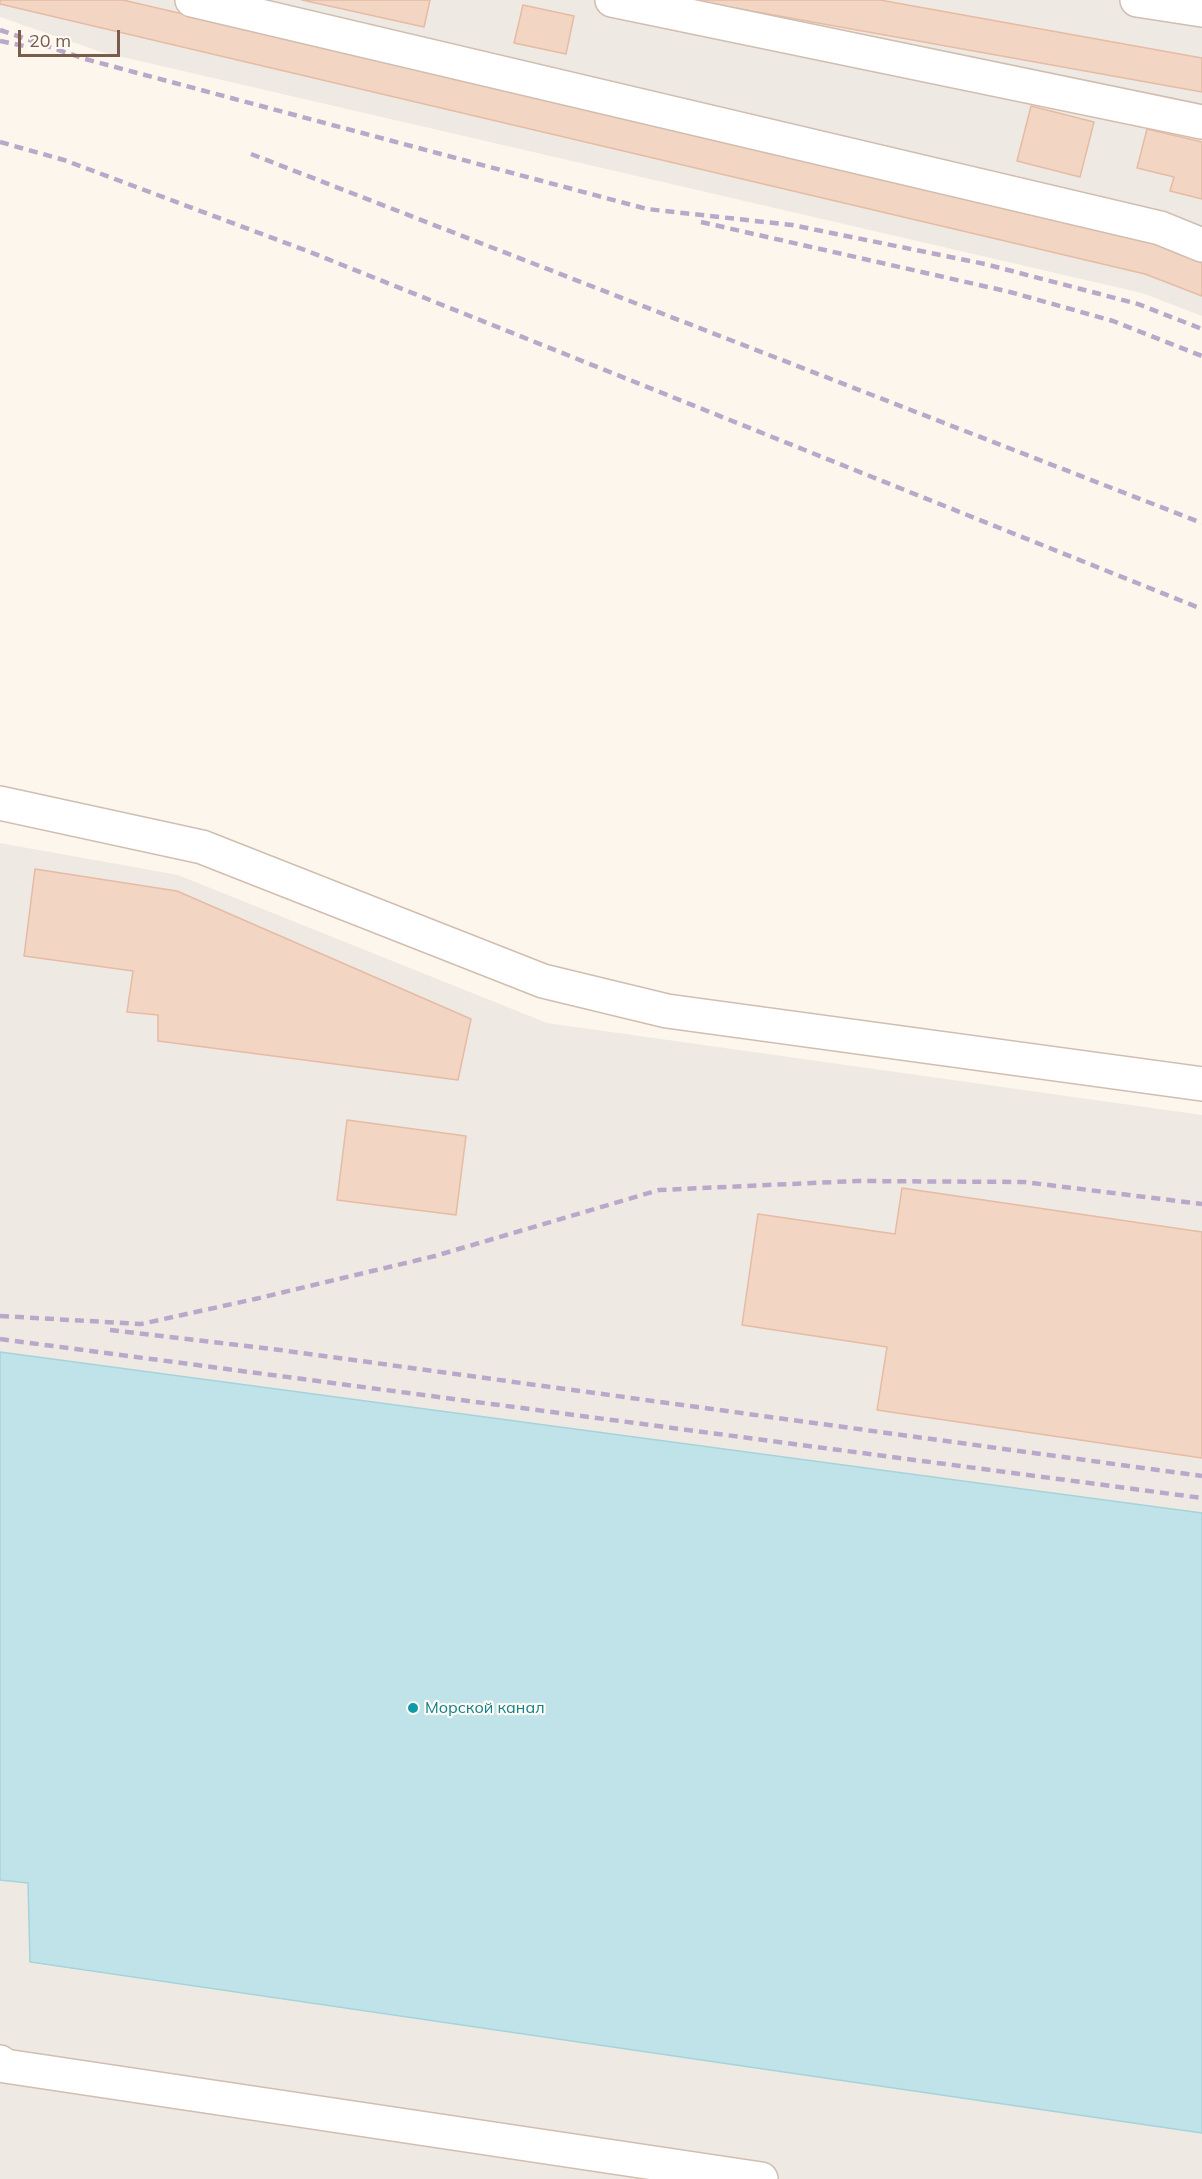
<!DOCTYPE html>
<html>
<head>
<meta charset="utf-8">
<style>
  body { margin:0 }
  #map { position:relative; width:1202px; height:2179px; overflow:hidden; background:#fdf6ec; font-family:Mulish,sans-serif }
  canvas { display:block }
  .scale { position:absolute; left:18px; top:30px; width:102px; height:27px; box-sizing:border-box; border:3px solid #7a5c4d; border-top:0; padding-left:8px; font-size:18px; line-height:21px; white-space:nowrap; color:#7a5c4d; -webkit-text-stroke:4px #fffaf3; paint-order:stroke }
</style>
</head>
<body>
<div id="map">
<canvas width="1202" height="2179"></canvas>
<div class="scale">20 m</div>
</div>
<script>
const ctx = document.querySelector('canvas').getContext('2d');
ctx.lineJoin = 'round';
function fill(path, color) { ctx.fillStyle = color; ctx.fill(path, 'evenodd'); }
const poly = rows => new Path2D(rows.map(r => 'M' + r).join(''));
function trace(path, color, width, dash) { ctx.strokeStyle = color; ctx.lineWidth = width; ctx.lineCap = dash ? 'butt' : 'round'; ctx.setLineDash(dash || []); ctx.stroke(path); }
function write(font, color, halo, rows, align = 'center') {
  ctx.font = font + ' Mulish,sans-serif'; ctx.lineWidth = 4.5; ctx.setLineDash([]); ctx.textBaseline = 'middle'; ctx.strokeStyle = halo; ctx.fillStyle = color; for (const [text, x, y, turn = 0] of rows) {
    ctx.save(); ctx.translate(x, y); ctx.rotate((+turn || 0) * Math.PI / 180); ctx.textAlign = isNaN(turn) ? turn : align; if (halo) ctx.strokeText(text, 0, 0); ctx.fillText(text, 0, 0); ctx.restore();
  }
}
fill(poly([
  [0,0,1202,0,1202,316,1142,293,101,52,0,17],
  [0,843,178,875,547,1023,1202,1115,1202,1513,0,1352],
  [0,1880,28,1883,30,1963,1202,2133,1202,2179,0,2179]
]), '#efe9e4');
const water = poly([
  [0,1352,1202,1513,1202,2133,30,1962,28,1883,0,1880,0,1352]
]);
fill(water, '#bfe3e8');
trace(water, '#a5d3da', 1.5);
const building = poly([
  [0,0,123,0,1153,240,1202,259,1202,296,1145,274,0,4,0,0],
  [302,0,430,0,424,27,302,0],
  [690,0,880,0,1202,58,1202,92,690,0],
  [523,5,574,16,566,54,514,43,523,5],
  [1031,106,1094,122,1080,177,1017,161,1031,106],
  [1147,129,1202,142,1202,199,1170,191,1174,177,1137,168,1147,129],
  [35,869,177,891,471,1019,458,1080,158,1041,158,1015,127,1012,133,971,24,956,35,869],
  [347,1120,466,1136,456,1215,337,1200,347,1120],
  [902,1188,1202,1232,1202,1458,877,1410,887,1347,742,1325,758,1214,895,1234,902,1188]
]);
fill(building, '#f3d5c3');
trace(building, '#e6bba3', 1.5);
const minor = poly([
  [192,0,1160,228,1202,245],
  [612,0,1202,122],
  [1137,0,1202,10],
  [0,803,202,847,543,981,667,1011,1202,1084],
  [0,2062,5,2066,761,2179]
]);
trace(minor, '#d1beb0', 36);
trace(minor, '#fff', 33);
trace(poly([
  [0,30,85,59,647,209,792,225,985,264,1138,304,1202,329],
  [0,41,29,47],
  [0,142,64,160,310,252,1202,609],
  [251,154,1202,523],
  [701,222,1010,292,1113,321,1202,356],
  [0,1316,141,1324,255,1299,435,1256,659,1190,856,1181,1024,1182,1202,1204],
  [110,1330,280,1350,1202,1476],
  [0,1339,1202,1498]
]), '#b9a8c9', 4.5, [9, 6]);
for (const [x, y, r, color] of [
  [413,1708,6,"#0f9aa8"]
]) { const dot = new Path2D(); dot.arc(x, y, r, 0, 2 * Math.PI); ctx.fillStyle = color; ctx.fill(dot); trace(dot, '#fffaf3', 2); }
write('16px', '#0d838f', '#fffaf3', [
  ["Морской канал",425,1708]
], 'left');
</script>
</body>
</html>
